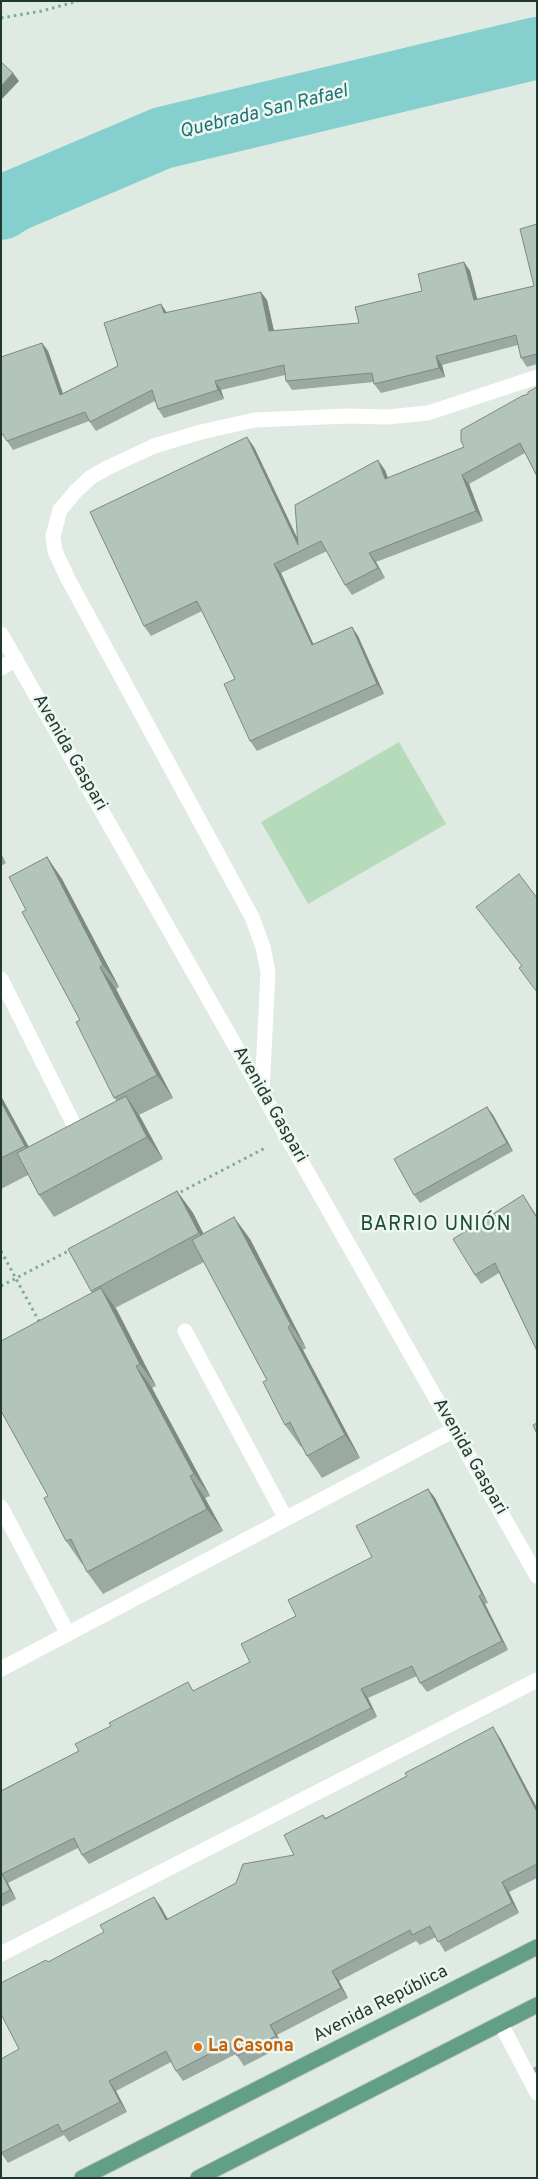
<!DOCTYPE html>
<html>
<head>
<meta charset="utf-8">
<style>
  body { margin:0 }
  #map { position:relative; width:538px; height:2179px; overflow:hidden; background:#deeae2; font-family:Overpass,sans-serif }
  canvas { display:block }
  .frame { position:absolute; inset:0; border:2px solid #1f392e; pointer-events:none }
</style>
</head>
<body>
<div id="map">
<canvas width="538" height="2179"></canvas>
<div class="frame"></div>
</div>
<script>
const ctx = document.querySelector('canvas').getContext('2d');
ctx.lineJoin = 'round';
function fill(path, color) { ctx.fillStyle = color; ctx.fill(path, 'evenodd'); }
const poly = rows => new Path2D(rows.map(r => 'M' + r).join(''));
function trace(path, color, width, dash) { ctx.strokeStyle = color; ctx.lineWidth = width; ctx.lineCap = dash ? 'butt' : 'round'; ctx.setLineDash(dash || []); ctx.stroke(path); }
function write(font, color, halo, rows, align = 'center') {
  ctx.font = font + ' Overpass,sans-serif'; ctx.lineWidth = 5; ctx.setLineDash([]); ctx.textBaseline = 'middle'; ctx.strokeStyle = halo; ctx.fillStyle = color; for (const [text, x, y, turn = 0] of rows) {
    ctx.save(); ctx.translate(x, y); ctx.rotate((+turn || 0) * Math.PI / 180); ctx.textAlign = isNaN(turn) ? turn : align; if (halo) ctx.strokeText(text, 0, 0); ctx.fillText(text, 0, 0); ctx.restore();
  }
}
fill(poly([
  [399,742,446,824,308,904,261,822]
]), '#b6dbba');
trace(poly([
  [1,209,14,201,162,138,537,48]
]), '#85d0cf', 62);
const primary = poly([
  [82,2178,537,1947],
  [198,2178,537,2005]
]);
trace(primary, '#bcc4c0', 17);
trace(poly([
  [1,18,42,11,78,1],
  [175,1195,265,1148],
  [1,1251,40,1323],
  [1,1286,72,1249]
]), '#7ead97', 3, [2.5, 4]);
trace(poly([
  [1,668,16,659],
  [1,979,72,1121],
  [185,1331,286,1519],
  [1,1507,68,1634],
  [1,1669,454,1430],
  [501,2024,537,2093]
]), '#fff', 15);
trace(poly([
  [1,634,537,1576],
  [262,1092,268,972,263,947,252,917,68,579,55,551,53,536,60,510,76,491,91,477,107,468,154,446,201,432,255,420,348,416,387,417,428,413,537,377],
  [1,1954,537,1680]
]), '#fff', 15);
trace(primary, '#629f86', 15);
fill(poly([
  [537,224,537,364,527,367,521,358,518,345,442,365,445,377,381,393,374,384,374,382,292,390,286,381,285,375,221,390,224,399,164,418,158,409,155,401,96,431,89,421,13,450,7,441,42,343,48,351,63,393,118,366,161,304,167,313,267,300,274,331,359,323,422,291,464,262,470,271,477,299,534,286],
  [537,387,537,477,525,453,469,484,483,521,376,562,385,578,352,595,345,585,327,551,281,573,313,644,352,627,358,636,384,694,257,751,250,741,235,679,202,611,151,636,144,626,254,447,298,540,385,470,387,478,464,447],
  [1,853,6,863,1,866],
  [47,857,62,879,119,987,116,989,133,1022,173,1098,139,1115,163,1159,54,1217,39,1195,28,1175,1,1189,1,1096,29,1147,117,1101,114,1098,80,1020,26,910],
  [487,1107,493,1115,513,1151,420,1203,414,1195],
  [177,1191,193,1213,203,1234,250,1239,306,1348,303,1350,360,1458,322,1478,307,1456,302,1447,301,1447,285,1425,267,1380,204,1262,115,1308,156,1386,152,1388,210,1496,205,1498,223,1531,103,1594,87,1572,83,1563,82,1564,66,1541,48,1496,92,1293,91,1291],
  [523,1195,537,1216,537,1351,499,1273,481,1284,475,1275],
  [428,1489,435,1498,488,1603,485,1604,508,1650,427,1692,420,1683,417,1676,368,1698,377,1717,89,1864,82,1855,78,1848,8,1883,16,1899,1,1907,1,1789,2,1790,79,1751,250,1662,296,1616,372,1557],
  [500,1738,537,1808,537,1878,509,1892,519,1913,445,1952,436,1937,420,1945,416,1941,339,1981,348,1998,277,2035,283,2046,244,2066,236,2054,183,2081,176,2071,171,2062,116,2091,127,2112,69,2142,64,2135,8,2163,1,2153,48,1962,161,1907,168,1919,294,1855,323,1815,325,1818]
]), '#9aa9a1');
fill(poly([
  [13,73,19,81,1,100,1,86],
  [464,262,470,271,480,309,474,300],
  [261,292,267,300,276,340,269,331],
  [161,304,167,313,164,313],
  [42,343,48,351,66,403,60,395],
  [436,356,442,365,445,377,439,368],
  [215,381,221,390,224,399,218,390],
  [247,437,254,447,303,550,298,545],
  [378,460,385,470,392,488,385,479],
  [462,475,469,484,483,521,476,511],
  [369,553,376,562,385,578,378,568],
  [274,564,281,573,318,654,312,645],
  [352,627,358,636,384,694,377,684],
  [47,857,62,879,119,987,103,965],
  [100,967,116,989,133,1022,173,1098,157,1075,117,1000],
  [1,1096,40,1168,25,1146,1,1102],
  [126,1096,141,1118,163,1159,147,1137],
  [487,1107,493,1115,513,1151,507,1143],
  [177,1191,193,1213,215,1256,199,1233],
  [234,1217,250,1239,306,1348,291,1325],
  [101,1288,117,1310,156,1386,140,1364],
  [288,1327,303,1350,360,1458,345,1435],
  [136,1366,152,1388,210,1496,194,1474],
  [190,1476,205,1498,223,1531,207,1509],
  [428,1489,435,1498,488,1603,482,1594],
  [479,1596,485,1604,508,1650,502,1641],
  [361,1689,368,1698,377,1717,371,1708],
  [493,1727,500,1738,537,1808,537,1812],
  [2,1874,8,1883,16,1899,10,1890],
  [502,1882,509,1892,519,1913,512,1903],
  [154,1897,161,1907,173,1930,166,1920],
  [332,1971,339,1981,348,1998,341,1988],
  [270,2025,277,2035,283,2046,276,2036],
  [109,2081,116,2091,127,2112,120,2102]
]), '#7d8983');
const building = poly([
  [1,62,13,73,1,86,1,62],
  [537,224,537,354,521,358,516,335,436,356,439,368,374,384,372,373,286,381,284,365,215,381,218,390,158,409,152,390,90,422,85,412,7,441,1,432,1,357,42,343,60,395,118,366,104,323,161,304,164,313,261,292,269,331,359,323,355,307,422,291,418,274,464,262,474,300,534,286,520,229,537,224],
  [537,387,537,476,520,443,462,475,476,511,369,553,378,568,345,585,321,541,274,564,312,645,352,627,377,684,250,741,224,684,235,679,197,601,144,626,90,512,247,437,298,545,295,505,378,460,385,479,464,447,461,441,461,430,522,396,528,394,528,392,537,387],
  [47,857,103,965,100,967,117,1000,157,1075,114,1098,76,1022,80,1020,22,912,26,910,9,877,47,857],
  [519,874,537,898,537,992,519,968,522,966,476,907,519,874],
  [126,1096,147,1137,39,1195,17,1153,126,1096],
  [1,1102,25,1146,1,1158,1,1102],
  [487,1107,507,1143,414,1195,394,1159,487,1107],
  [177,1191,199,1233,91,1291,68,1249,177,1191],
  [523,1195,537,1218,537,1351,495,1263,475,1275,453,1239,523,1195],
  [234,1217,291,1325,288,1327,345,1435,307,1456,290,1422,285,1425,263,1382,267,1380,192,1240,234,1217],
  [101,1288,140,1364,136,1366,194,1474,190,1476,207,1509,87,1572,71,1539,66,1541,44,1498,48,1496,1,1411,1,1341,101,1288],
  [537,1423,537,1434,533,1425,537,1423],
  [428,1489,482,1594,479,1596,502,1641,420,1683,412,1666,361,1689,371,1708,82,1855,74,1838,2,1874,10,1890,1,1895,1,1791,79,1751,75,1744,111,1726,109,1723,188,1682,193,1691,250,1662,241,1644,296,1616,288,1600,372,1557,356,1526,428,1489],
  [493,1727,537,1812,537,1864,502,1882,512,1903,438,1942,430,1926,412,1935,410,1930,332,1971,341,1988,270,2025,276,2036,237,2056,230,2043,176,2071,166,2051,109,2081,120,2102,62,2132,58,2124,1,2153,1,2059,19,2049,1,2014,1,1983,46,1960,48,1962,104,1932,100,1925,154,1897,166,1920,236,1883,243,1864,294,1855,284,1835,323,1815,325,1819,407,1776,405,1773,493,1727],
  [537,2067,537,2074,534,2068,537,2067]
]);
fill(building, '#b3c4bb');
trace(building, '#7d8983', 1);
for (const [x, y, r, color] of [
  [198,2047,5,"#e8710a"]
]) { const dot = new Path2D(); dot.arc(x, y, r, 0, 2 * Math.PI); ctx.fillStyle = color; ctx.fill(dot); trace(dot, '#eef6f1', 2); }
write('18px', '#1f392e', '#eef6f1', [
  ["Avenida Gaspari",69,753,60],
  ["Avenida Gaspari",269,1105,60],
  ["Avenida Gaspari",469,1457,60],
  ["Avenida República",381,2005,-27]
]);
write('bold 18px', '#c56008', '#eef6f1', [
  ["La Casona",208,2047]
], 'left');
write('italic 19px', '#1a7374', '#eef6f1', [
  ["Quebrada San Rafael",264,113,-14]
]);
ctx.letterSpacing = '1px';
write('20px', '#1c4b38', '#eef6f1', [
  ["BARRIO UNIÓN",436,1226]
]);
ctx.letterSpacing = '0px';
</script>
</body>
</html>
